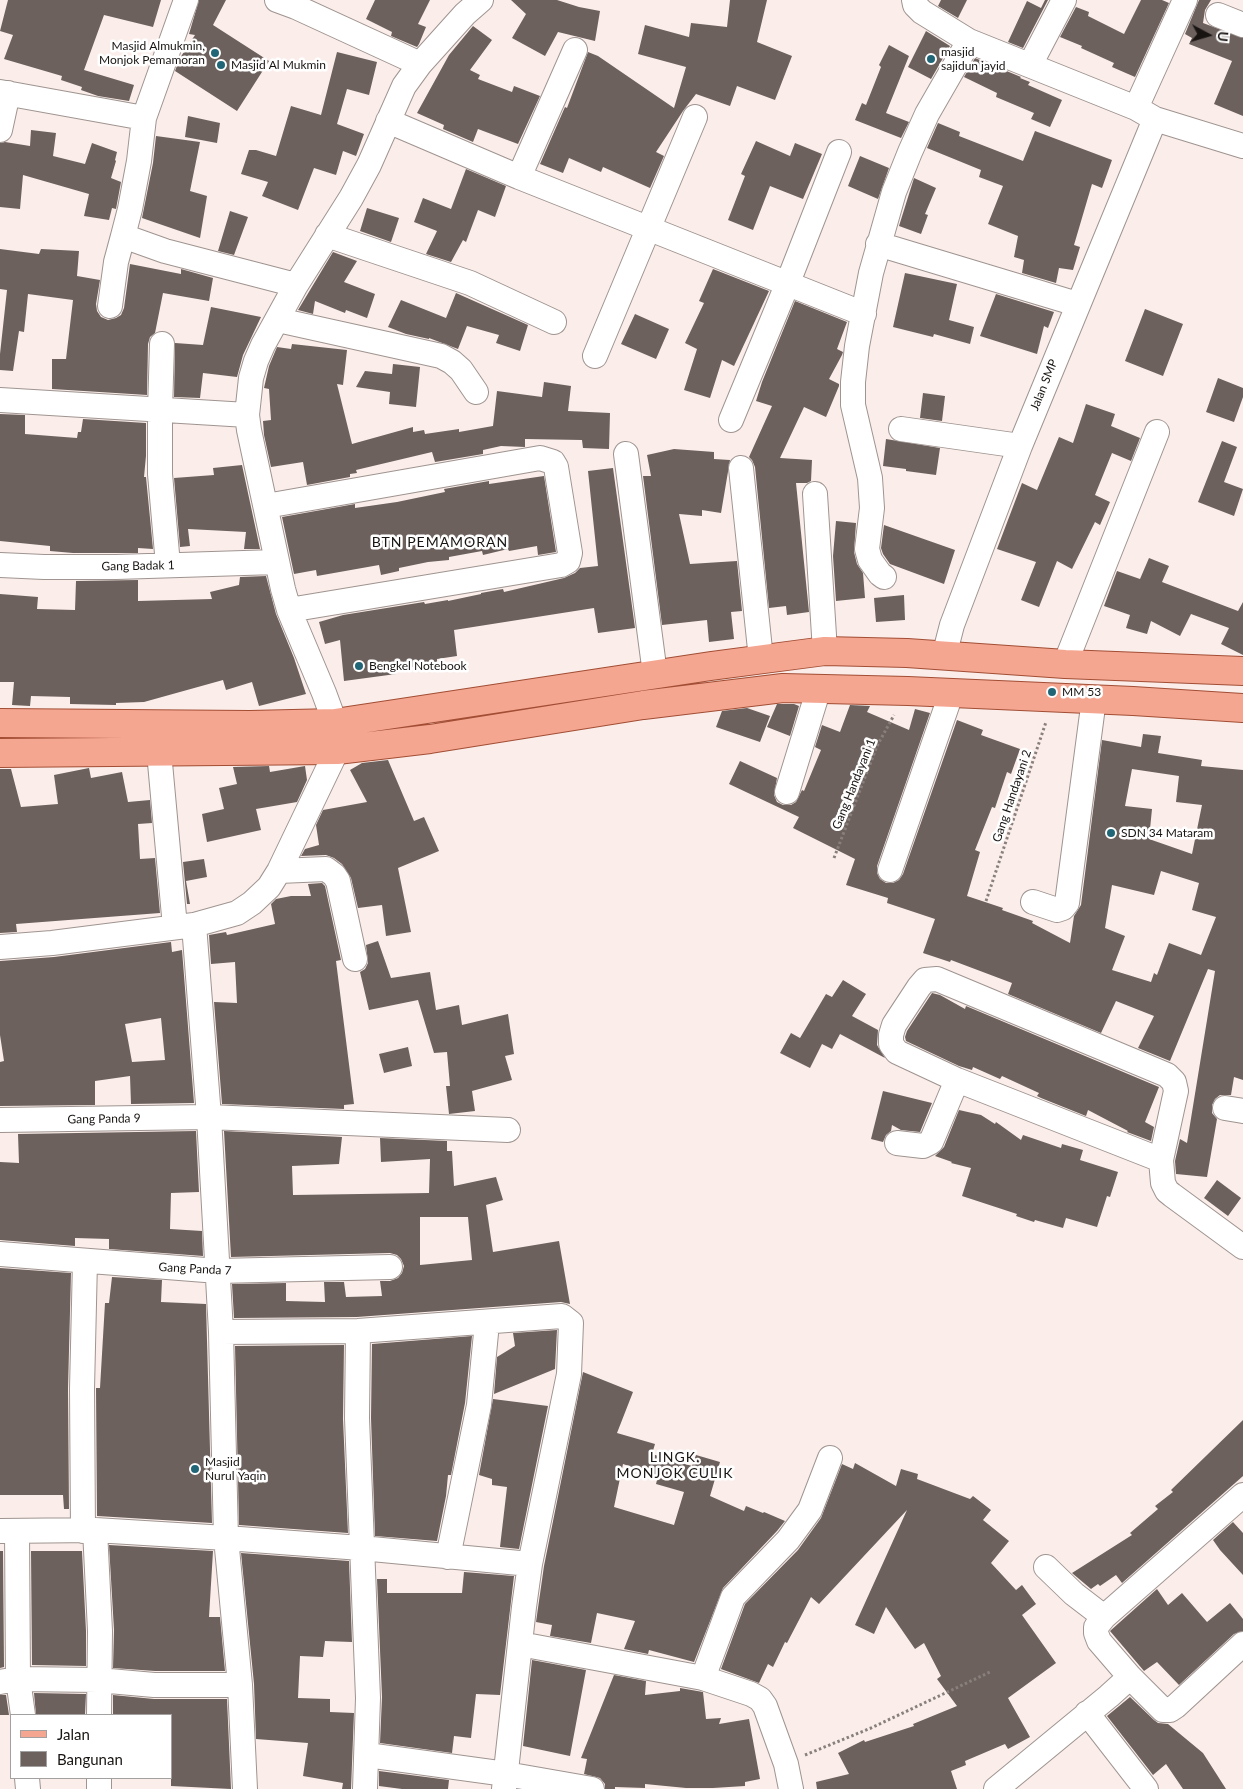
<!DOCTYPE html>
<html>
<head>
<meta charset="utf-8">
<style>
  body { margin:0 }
  #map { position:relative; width:1243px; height:1789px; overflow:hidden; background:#fbeeea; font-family:Lato,sans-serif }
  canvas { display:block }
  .legend { position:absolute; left:10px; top:1714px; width:162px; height:65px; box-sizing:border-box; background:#fff; border:1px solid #a3a1a0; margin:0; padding:6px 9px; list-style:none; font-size:15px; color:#181412 }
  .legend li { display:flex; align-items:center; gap:10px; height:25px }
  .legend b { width:25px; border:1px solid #a3a1a0 }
  .north { position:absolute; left:1183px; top:10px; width:50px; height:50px; -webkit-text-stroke:4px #fff; paint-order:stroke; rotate:96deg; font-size:14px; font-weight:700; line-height:20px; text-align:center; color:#181412 }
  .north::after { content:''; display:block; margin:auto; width:18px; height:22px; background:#181412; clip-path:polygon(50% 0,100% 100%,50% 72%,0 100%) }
</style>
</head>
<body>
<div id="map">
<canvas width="1243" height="1789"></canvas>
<ul class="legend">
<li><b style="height:6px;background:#f4a691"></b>Jalan</li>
<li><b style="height:14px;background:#6c615d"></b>Bangunan</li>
</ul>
<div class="north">U</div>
</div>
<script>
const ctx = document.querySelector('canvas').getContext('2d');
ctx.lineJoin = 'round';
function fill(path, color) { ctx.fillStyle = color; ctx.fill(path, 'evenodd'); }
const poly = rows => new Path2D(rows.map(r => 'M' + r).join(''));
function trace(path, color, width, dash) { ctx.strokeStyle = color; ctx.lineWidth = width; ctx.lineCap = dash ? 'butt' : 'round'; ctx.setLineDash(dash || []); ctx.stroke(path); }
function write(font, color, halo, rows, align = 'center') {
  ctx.font = font + ' Lato,sans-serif'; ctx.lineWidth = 5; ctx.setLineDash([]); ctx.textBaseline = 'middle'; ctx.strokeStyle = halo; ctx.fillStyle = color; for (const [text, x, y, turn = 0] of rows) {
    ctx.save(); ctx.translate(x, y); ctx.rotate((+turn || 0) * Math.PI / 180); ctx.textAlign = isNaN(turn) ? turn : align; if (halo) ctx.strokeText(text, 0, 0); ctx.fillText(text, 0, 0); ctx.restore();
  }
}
fill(poly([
  [8,0,161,0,153,27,104,15,84,70,134,85,129,101,98,96,81,90,82,87,61,80,62,76,4,59,13,35,0,31],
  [199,0,226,0,213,25,269,61,237,111,175,71,180,58,195,35,189,34],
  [375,0,430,0,418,24,426,27,419,44,417,47,391,36,392,32,366,19],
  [511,0,557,0,579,7,600,11,595,41,558,32,545,56,512,38,526,14],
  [730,0,767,0,757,42,792,56,775,100,737,86,730,106,696,94,683,111,656,152,664,156,650,188,603,167,601,172,569,158,563,173,540,164,565,107,567,108,588,52,598,56,674,108,686,67,638,54,645,25,689,37,691,23,727,27],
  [941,0,967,0,958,18,938,6],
  [1045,0,1048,0,1023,48,1008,42,1027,1,1041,8],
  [1141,0,1162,0,1169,3,1135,77,1112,67,1114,63,1081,48,1082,46,1060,37,1076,7,1089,12,1088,16,1124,34],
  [1199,0,1211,0,1205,10,1203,23,1243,38,1243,116,1214,104,1232,61,1189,44,1192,38,1185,34],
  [473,26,492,40,470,70,480,75,478,79,512,92,514,86,540,96,518,144,478,129,473,142,443,129,444,125,417,113,449,55],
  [926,31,950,46,931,79,908,67],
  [889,45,909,56,886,113,909,122,901,138,855,120,862,103,866,105,881,67,879,65],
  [337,52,377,62,369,95,347,89,337,124,364,134,356,156,343,151,336,175,314,168,298,210,262,196,268,182,241,174,249,150,256,150,276,156,291,106,321,115],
  [975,58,1021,77,1020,78,1030,82,1028,85,1062,100,1050,127,1031,119,1034,113,996,97,997,93,964,77],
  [188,116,220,123,217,143,185,137],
  [938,123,960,132,959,136,1023,161,1035,131,1112,160,1102,188,1092,184,1074,245,1080,247,1073,270,1059,268,1056,283,1022,273,1024,260,1014,257,1018,236,988,224,1003,186,979,177,981,170,927,148],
  [31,130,56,133,53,156,85,164,92,143,117,152,115,160,116,161,111,178,121,182,116,209,112,208,109,220,84,216,89,194,23,175,20,209,0,207,0,143,5,142,30,146],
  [156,136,200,142,190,191,207,196,200,238,142,218,153,163],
  [756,141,790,156,795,143,822,154,803,199,770,186,753,230,728,220,745,176,741,174],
  [860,156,889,168,878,199,848,186],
  [466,169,506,186,495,217,478,210,466,242,463,240,451,262,426,254,437,231,414,222,423,198,451,209],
  [914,178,936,188,925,214,928,215,921,234,899,226],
  [367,208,399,218,391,242,360,231],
  [230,211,248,217,234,255,218,251],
  [0,249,39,254,41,249,79,251,77,276,100,280,96,304,97,311,101,317,108,320,116,318,121,315,124,308,130,264,181,274,181,269,213,278,209,301,163,293,155,333,150,337,148,344,147,395,52,389,52,359,66,359,73,300,28,294,24,332,19,331,13,371,0,370,0,354,7,290,0,289],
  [333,252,357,261,344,282,375,294,367,318,346,310,345,313,315,301,313,314,298,310],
  [713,269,769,291,734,366,722,360,710,398,684,390,697,349,685,343,704,303,699,301],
  [905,273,957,284,949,320,974,327,970,344,934,334,933,337,893,327],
  [456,293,528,325,520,351,496,343,499,335,467,326,458,349,429,338,429,339,406,334,388,327,401,300,446,318],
  [996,294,1054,312,1048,328,1044,326,1037,354,980,336],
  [795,301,847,322,837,349,843,352,842,355,829,379,839,384,839,386,826,417,804,407,780,458,812,460,811,481,807,483,796,483,809,612,787,615,786,606,769,608,755,467,752,460,749,457,772,406,756,401,762,382],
  [211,307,261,317,243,355,237,377,203,373,200,398,174,397,175,343,203,345],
  [1145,309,1183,324,1163,376,1125,361],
  [635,314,669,329,656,359,621,344],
  [292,344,347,350,343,385,337,384,352,444,413,427,413,432,424,430,425,434,459,429,459,432,493,426,497,391,542,397,544,382,571,386,568,411,610,413,609,449,583,448,582,440,525,439,525,447,501,446,483,450,483,454,435,462,432,452,356,470,357,473,350,474,350,477,307,485,303,462,271,467,264,435,263,421,271,420,269,389,264,388,269,366,277,347,291,349],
  [393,364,420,367,416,407,389,404,390,392,356,387,365,371,392,374],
  [1218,378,1243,388,1243,397,1234,422,1206,412],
  [923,393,945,396,942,421,920,418],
  [1086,404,1115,414,1111,426,1140,438,1131,461,1112,453,1095,495,1110,502,1100,525,1095,522,1072,569,1057,561,1039,607,1021,600,1036,562,997,549,1022,483,1037,490,1059,437,1073,443],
  [0,414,25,415,25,434,77,438,78,432,81,432,83,419,146,423,146,456,144,477,146,477,153,549,138,548,138,553,73,553,50,551,50,546,0,541],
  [886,439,940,448,936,475,906,471,906,469,883,466],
  [1222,441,1237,447,1224,482,1243,489,1234,516,1198,502],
  [674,449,714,452,714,459,730,460,721,513,702,510,702,516,679,514,690,564,737,561,742,611,731,612,734,639,709,642,707,620,662,625,643,476,651,476,647,455],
  [242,465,260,549,244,549,246,532,188,529,190,546,180,547,174,478,214,475,213,468],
  [613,468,635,628,598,633,594,608,454,630,457,656,437,659,437,663,395,670,396,674,344,681,340,640,325,644,319,622,343,615,424,602,425,604,448,600,448,601,481,594,481,593,503,589,504,592,564,578,575,573,580,568,598,566,588,471],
  [544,476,556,552,538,555,537,546,509,551,508,549,483,555,482,551,449,557,449,560,428,562,399,568,399,571,381,575,379,565,317,576,316,570,294,574,282,517,355,504,355,508,397,502,445,492,444,489,489,481,489,484],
  [836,521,856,523,854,552,857,564,863,573,865,598,836,601,833,556],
  [884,525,955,550,944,584,890,564,883,554,881,548],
  [1149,558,1169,566,1162,582,1238,611,1243,602,1243,655,1221,644,1229,628,1191,614,1180,636,1151,621,1147,634,1126,628,1130,615,1104,606,1117,571,1140,579],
  [266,576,276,614,294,658,306,694,259,706,252,682,226,690,223,680,144,702,116,703,116,705,70,704,70,697,31,696,30,706,12,705,14,682,0,682,0,594,38,597,37,609,75,610,76,581,138,580,138,601,212,599,210,592,239,585,240,577],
  [904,595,905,620,876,622,874,598],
  [777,704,794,704,799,706,790,736,767,727],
  [850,705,870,706,867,712,909,730,915,709,930,713,877,866,877,873,880,879,886,883,893,883,899,880,903,874,957,720,983,730,981,735,1020,749,1011,774,1007,772,995,808,992,807,975,850,980,852,967,896,1003,908,1002,910,1033,921,1032,923,1070,943,1074,916,1081,905,1102,740,1141,747,1143,734,1161,736,1158,753,1202,760,1201,766,1243,770,1243,1080,1234,1077,1231,1095,1220,1095,1215,1099,1212,1105,1212,1113,1217,1119,1207,1177,1176,1174,1175,1161,1180,1139,1187,1143,1215,971,1208,969,1170,1061,1138,1048,1154,1016,1116,1001,1101,1033,1008,994,1012,983,951,960,950,962,923,953,935,919,887,903,888,898,846,885,855,859,793,828,799,817,729,784,740,761,777,778,774,795,777,802,783,805,791,805,796,802,802,790,804,791,821,750,815,747,822,725,840,732],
  [1132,769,1179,776,1176,802,1202,805,1192,854,1149,839,1152,809,1125,806],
  [1161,871,1199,883,1192,910,1216,917,1201,955,1169,943,1157,975,1154,973,1151,982,1112,970,1125,936,1105,928,1112,885,1154,895],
  [747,708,770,716,760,742,716,727,722,711],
  [388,760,414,821,424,817,439,851,398,868,411,932,386,936,382,905,358,908,351,878,342,864,334,858,326,855,301,856,305,849,319,845,316,825,323,810,367,802,350,770,362,763],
  [269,766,270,772,305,766,307,780,297,802,256,809,261,830,207,842,202,814,224,809,219,788,237,784,233,767],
  [89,768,91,778,122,772,128,802,150,800,152,823,138,824,140,859,155,858,160,913,16,924,17,932,0,933,0,769,11,769,21,807,58,804,54,775],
  [204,859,207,877,186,881,190,904,187,904,183,862],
  [322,883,325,886,341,960,336,961,354,1104,344,1105,344,1109,222,1104,214,1002,237,1003,235,962,211,964,209,935,226,932,227,935,275,924,271,904,276,899,291,896,311,896,308,884],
  [378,941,391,978,430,972,436,1010,459,1005,462,1025,508,1014,514,1054,505,1056,512,1080,472,1091,475,1111,449,1114,446,1086,450,1086,447,1052,434,1053,418,1000,369,1010,360,972,365,969,368,963,366,945],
  [171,942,172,952,182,950,194,1103,131,1104,130,1076,95,1081,95,1105,0,1106,0,1062,4,1061,0,1035,0,961,54,957],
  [161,1018,165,1060,132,1062,125,1024],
  [843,980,866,994,852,1016,878,1030,877,1045,885,1058,840,1034,832,1049,822,1044,810,1068,780,1053,791,1033,800,1038,826,994,832,997],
  [932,993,940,995,965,1009,966,1006,1159,1087,1145,1122,1154,1127,1151,1141,1127,1132,1128,1131,1088,1110,1086,1116,1041,1098,1037,1096,1039,1093,1002,1076,1000,1079,973,1067,972,1070,959,1066,906,1041,905,1037,907,1031],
  [408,1047,412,1066,384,1073,379,1054],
  [883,1091,932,1103,920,1132,901,1130,892,1125,891,1131,886,1135,883,1142,871,1139],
  [959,1110,981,1115,995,1124,996,1122,1021,1140,1023,1135,1061,1148,1062,1144,1083,1150,1080,1160,1118,1172,1110,1197,1107,1196,1097,1227,1066,1218,1063,1228,1035,1220,1034,1222,1016,1216,1017,1214,962,1196,971,1168,951,1163,952,1162,935,1156,944,1147],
  [196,1131,199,1192,171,1193,170,1229,202,1231,203,1256,109,1249,109,1239,75,1238,75,1246,0,1240,0,1162,19,1163,18,1134],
  [224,1131,342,1137,339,1164,292,1166,293,1195,429,1193,430,1159,381,1162,380,1138,447,1141,447,1151,452,1151,454,1186,496,1177,503,1200,486,1205,493,1252,559,1241,570,1304,561,1302,357,1317,234,1318,232,1284,286,1283,286,1301,325,1302,324,1282,344,1282,346,1297,382,1296,380,1281,390,1281,398,1278,402,1273,404,1266,401,1259,397,1255,390,1253,231,1257],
  [420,1217,468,1217,472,1260,420,1265],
  [1217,1180,1241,1198,1228,1216,1204,1198],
  [0,1268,71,1273,68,1389,69,1509,64,1509,63,1495,0,1495],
  [112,1277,162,1280,161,1302,206,1304,212,1523,97,1516,96,1388,100,1388,105,1303,109,1303],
  [557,1330,555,1369,494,1394,497,1357,515,1346,513,1333],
  [472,1336,465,1403,451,1475,448,1475,446,1496,437,1541,375,1536,371,1418,372,1344],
  [344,1345,343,1419,348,1533,239,1525,235,1346],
  [583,1372,633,1392,617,1433,655,1444,652,1454,692,1466,696,1455,720,1462,710,1496,744,1511,746,1506,763,1513,764,1512,785,1521,777,1531,723,1588,694,1662,649,1650,648,1654,624,1649,635,1621,597,1613,591,1643,550,1636,552,1625,536,1622,544,1566],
  [623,1464,658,1476,656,1484,684,1492,674,1525,614,1507],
  [493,1399,548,1406,519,1549,500,1547,507,1487,492,1485,492,1479,479,1475],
  [1243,1420,1243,1476,1234,1484,1122,1583,1116,1575,1100,1586,1098,1584,1091,1589,1072,1573,1132,1535,1130,1533,1158,1509,1155,1506,1173,1492,1171,1490],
  [855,1463,896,1486,901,1469,918,1474,917,1479,970,1499,973,1496,991,1510,983,1520,1009,1541,991,1563,1016,1590,1022,1585,1036,1604,1022,1615,1056,1663,1008,1698,1030,1737,1008,1749,1005,1744,965,1761,966,1765,951,1771,957,1789,817,1789,816,1782,849,1774,838,1753,864,1740,865,1742,914,1726,913,1724,957,1706,937,1679,941,1676,924,1643,915,1649,886,1607,874,1634,855,1625,907,1510,819,1604,811,1597,787,1643,785,1642,773,1667,768,1664,759,1683,721,1669,745,1604,798,1550,821,1518,842,1464,853,1469],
  [1233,1522,1243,1533,1243,1575,1220,1550,1213,1540],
  [109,1545,213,1551,209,1617,220,1617,225,1671,155,1671,113,1668,114,1630],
  [0,1551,3,1551,4,1667,0,1668],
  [31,1551,82,1551,86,1631,86,1666,32,1665],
  [241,1553,349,1561,352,1642,325,1641,323,1657,300,1656,298,1698,330,1699,330,1712,354,1713,351,1789,342,1789,343,1783,303,1776,308,1743,256,1739,254,1684],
  [464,1572,514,1576,500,1695,476,1694,471,1738,454,1736,452,1753,380,1743,382,1697,377,1579,387,1579,387,1593,462,1593],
  [1157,1589,1168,1605,1182,1593,1207,1622,1230,1603,1243,1619,1243,1631,1234,1634,1179,1685,1157,1662,1144,1671,1110,1631],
  [532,1660,586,1670,570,1756,523,1746],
  [614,1675,646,1681,645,1695,680,1691,680,1688,703,1692,706,1719,721,1718,719,1724,749,1719,760,1779,745,1782,745,1786,713,1788,686,1788,645,1784,645,1788,615,1787,615,1789,605,1789,605,1784,600,1778,584,1774,587,1759,581,1758],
  [34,1693,86,1694,85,1715,36,1715],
  [0,1695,6,1695,9,1715,0,1715],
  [113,1695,154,1699,227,1699,231,1789,171,1786,171,1715,113,1715],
  [1130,1697,1154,1720,1158,1723,1168,1724,1203,1753,1226,1789,1183,1789,1166,1764,1153,1775,1107,1716],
  [379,1771,449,1780,448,1789,402,1789,379,1786]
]), '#6c615d');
const minor = poly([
  [186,0,144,118,139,161,130,209,123,236,165,251,296,285],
  [277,0,296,7,420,64],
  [914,0,915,5,922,12,969,41,1136,108,1155,119,1243,146],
  [1218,15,1243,25],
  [1030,65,1064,0],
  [0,92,144,118],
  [1136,108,1185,0],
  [388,121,519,177,864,314],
  [0,130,8,93],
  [519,177,575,50],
  [327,235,470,283,554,322],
  [878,244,1077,304],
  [110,306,116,262,123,236],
  [278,320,441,356,452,362,461,370,476,392],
  [162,344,160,411,160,474,168,565],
  [595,356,695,117],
  [0,400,247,415],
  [731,420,787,285,839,152],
  [901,429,1020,446],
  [626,454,655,674],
  [741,468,761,659],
  [815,494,825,651],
  [266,506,540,458,553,462,556,467,570,553,568,561,561,565,289,610],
  [0,565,44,567,116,567,276,562],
  [884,577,880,574,870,560,867,549,872,508,870,478,853,405,853,382,857,346,871,273,894,192,910,152,927,114,969,41],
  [944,656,952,625,1020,446,1155,119],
  [1065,664,1157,432],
  [335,723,324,693,289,610,283,589,249,430,247,415,251,378,256,361,263,345,296,285,351,198,369,165,404,86,420,64,465,14,481,0],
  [159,752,175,927],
  [787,792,819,688],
  [890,870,951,694],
  [279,871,326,869,334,875,338,881,355,959],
  [1033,902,1057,910,1063,908,1067,903,1094,699],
  [194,925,209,1117,221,1332,226,1538,240,1685,245,1789],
  [0,947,52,943,194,925,237,913,252,903,269,887,279,871,337,750],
  [1225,1108,1243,1111],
  [0,1120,209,1117,508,1130],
  [897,1143,923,1146,931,1142,957,1080],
  [1161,1160,957,1080,897,1052,891,1044,891,1035,894,1025,919,987,925,980,937,979,1167,1075,1174,1082,1176,1091,1161,1160,1163,1183,1167,1191,1172,1195,1243,1247],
  [0,1254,218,1271,390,1267],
  [358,1331,357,1418,368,1698,365,1789],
  [221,1332,358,1331,562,1316,571,1323,569,1374,530,1564,524,1607,504,1789],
  [1243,1495,1104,1617,1096,1627,1096,1633,1099,1641,1130,1677,1163,1710,1170,1710,1176,1706,1243,1644],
  [95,1530,100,1631,99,1715],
  [0,1531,95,1530,226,1538,361,1548,530,1564],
  [17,1531,18,1679,23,1715],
  [83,1531,82,1389,85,1261],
  [448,1557,479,1405,487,1323],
  [1046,1567,1074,1594,1104,1617],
  [520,1644,703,1678,751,1694,760,1699,765,1706,786,1764,791,1789],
  [703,1678,733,1597,788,1540,810,1510,830,1458],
  [0,1682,18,1679,98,1680,154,1685,240,1685],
  [1087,1713,1146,1789],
  [367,1755,506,1774,592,1789],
  [27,1778,28,1789],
  [99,1789,99,1778],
  [996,1789,1109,1696,1130,1677]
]);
const major = poly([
  [0,723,250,725,335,723,711,666,825,651,907,653,1065,664,1243,671],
  [0,753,337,750,430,739,643,705,783,688,908,691,1133,701,1243,708]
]);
trace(minor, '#9f9490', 26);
trace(major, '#a24d34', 30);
trace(poly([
  [834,858,877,746,894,715],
  [986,901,1046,722],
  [805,1755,871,1728,990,1672]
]), '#89807d', 3, [2.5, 2.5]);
trace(minor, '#fff', 24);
trace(major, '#f4a691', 28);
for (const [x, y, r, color] of [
  [215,53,5,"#206676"],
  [931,59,5,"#206676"],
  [221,65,5,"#206676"],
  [359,666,5,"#206676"],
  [1052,692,5,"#206676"],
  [1111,833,5,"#206676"],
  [195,1469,5,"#206676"]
]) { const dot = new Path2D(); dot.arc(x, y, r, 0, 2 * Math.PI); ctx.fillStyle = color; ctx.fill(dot); trace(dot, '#fff', 2); }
write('12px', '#181412', '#fff', [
  ["Masjid Almukmin,",205,46,"right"],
  ["Monjok Pemamoran",205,60,"right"],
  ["masjid",941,52],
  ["sajidun jayid",941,66],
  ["Masjid Al Mukmin",231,65],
  ["Bengkel Notebook",369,666],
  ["MM 53",1062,692],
  ["SDN 34 Mataram",1121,833],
  ["Masjid",205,1462],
  ["Nurul Yaqin",205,1476]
], 'left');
write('12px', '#181412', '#fff', [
  ["Jalan SMP",1044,385,-68],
  ["Gang Badak 1",138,566,-1],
  ["Gang Handayani 1",854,784,-68],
  ["Gang Handayani 2",1012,796,-71],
  ["Gang Panda 9",104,1119,-1],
  ["Gang Panda 7",195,1269,3]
]);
ctx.letterSpacing = '1px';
write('14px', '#181412', '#fff', [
  ["BTN PEMAMORAN",440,542],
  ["LINGK.",675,1457],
  ["MONJOK CULIK",675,1473]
]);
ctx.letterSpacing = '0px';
</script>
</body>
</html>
